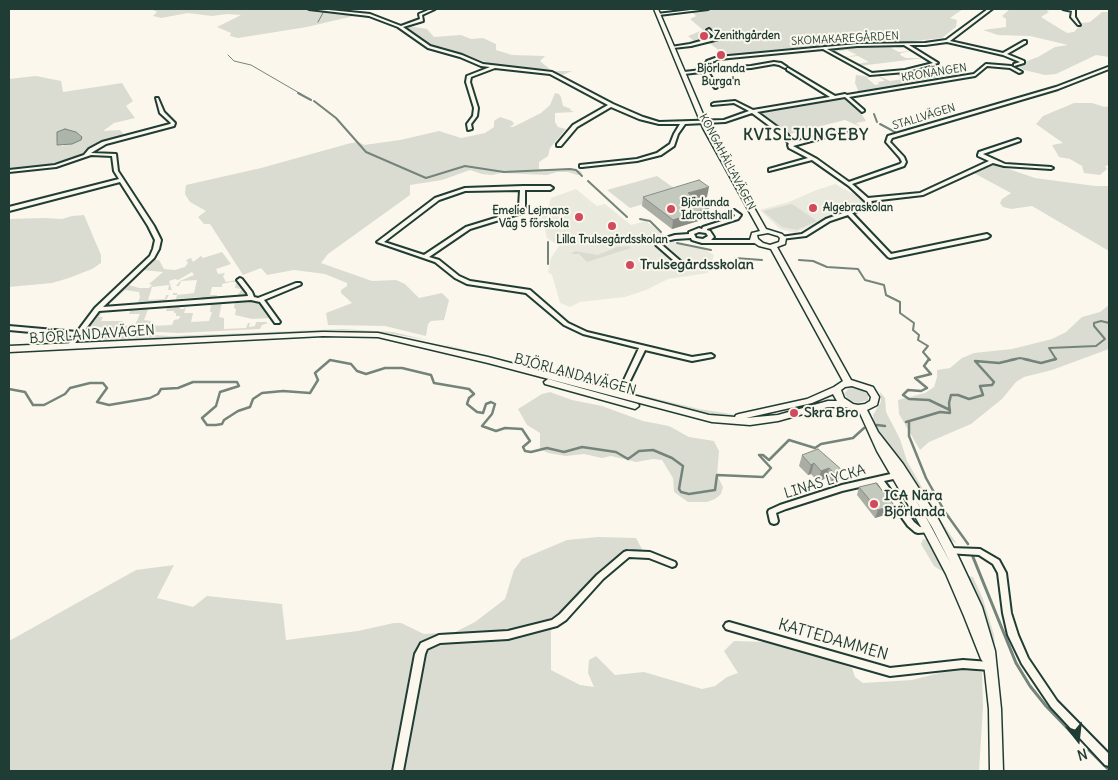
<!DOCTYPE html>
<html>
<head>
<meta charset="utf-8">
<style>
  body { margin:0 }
  #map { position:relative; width:1118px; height:780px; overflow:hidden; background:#fbf7ec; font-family:Delius,sans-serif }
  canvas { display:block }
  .frame { position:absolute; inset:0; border:10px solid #1f3d34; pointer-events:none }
  .north { position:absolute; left:1053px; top:715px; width:50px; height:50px; -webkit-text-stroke:4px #fbf7ec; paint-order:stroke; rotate:164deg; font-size:14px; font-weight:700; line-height:20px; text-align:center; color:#1f3d34 }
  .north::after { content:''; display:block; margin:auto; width:18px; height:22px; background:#1f3d34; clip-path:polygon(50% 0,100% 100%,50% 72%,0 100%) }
</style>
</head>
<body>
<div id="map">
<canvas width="1118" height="780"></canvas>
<div class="frame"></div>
<div class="north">N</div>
</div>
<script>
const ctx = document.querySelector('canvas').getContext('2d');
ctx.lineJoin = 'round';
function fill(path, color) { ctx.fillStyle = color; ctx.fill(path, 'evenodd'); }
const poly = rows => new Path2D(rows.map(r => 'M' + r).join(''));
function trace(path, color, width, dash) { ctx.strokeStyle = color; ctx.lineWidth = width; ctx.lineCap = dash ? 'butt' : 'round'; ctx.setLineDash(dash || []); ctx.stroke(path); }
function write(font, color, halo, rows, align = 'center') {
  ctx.font = font + ' Delius,sans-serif'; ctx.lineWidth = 4; ctx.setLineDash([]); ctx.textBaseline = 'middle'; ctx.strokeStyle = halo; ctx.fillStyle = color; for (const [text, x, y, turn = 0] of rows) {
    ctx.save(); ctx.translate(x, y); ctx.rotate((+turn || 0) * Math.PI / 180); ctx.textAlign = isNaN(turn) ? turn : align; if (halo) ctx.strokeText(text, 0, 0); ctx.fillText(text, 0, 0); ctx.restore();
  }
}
fill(poly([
  [835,184,861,198,864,202,862,206,832,216,795,233,780,229,760,210,789,202,814,191],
  [576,189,597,206,605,204,631,225,646,221,673,242,698,246,714,255,708,273,668,279,646,290,625,297,580,302,570,307,560,303,552,275,548,272,551,258,559,246,605,232,558,245,547,238,545,229,533,220,538,214,548,209,551,198]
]), '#eae9de');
fill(poly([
  [151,9,300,9,362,14,307,27,238,38,230,36,231,33,217,27,241,15,227,14,212,16,188,13,161,18,153,16,157,12],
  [710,9,963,9,950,18,957,20,956,27,942,38,906,42,871,42,725,55,708,42,694,41,688,36,703,30,690,19,696,16,691,11],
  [1010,9,1045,9,1049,12,1041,17,1067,33,1074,32,1082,23,1090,22,1102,12,1109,12,1109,57,1096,55,1056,74,1045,75,1024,70,1019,67,1027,61,1038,57,1055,47,1068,45,1030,36,998,35,983,30,1006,27,1006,19,1002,16],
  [408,26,427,29,434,37,461,35,471,39,483,38,496,44,496,50,512,55,545,56,540,61,552,71,572,71,560,76,548,71,494,65,459,53,430,46,403,28],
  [861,45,892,46,894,47,891,48,899,52,913,51,901,53,900,55,906,58,924,58,859,66,856,64,869,62,858,56,844,57,857,55,847,50,834,52,828,49],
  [938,64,968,75,859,93,855,83,856,75,870,77,867,78,875,85,879,84,878,82,885,81,877,75,890,81,903,79,895,73,910,79,921,77,910,71,921,76,936,74,936,72,925,68,927,68,938,73,949,71,949,69,936,65],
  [36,76,61,81,63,92,122,83,133,101,126,106,135,118,114,123,103,131,120,130,124,135,123,136,93,147,84,154,69,159,47,165,9,170,9,79],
  [69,130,81,135,80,141,62,146,56,144,60,131],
  [555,93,559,94,561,97,563,106,571,109,570,110,574,112,555,113,555,122,558,127,566,129,550,148,548,156,539,162,539,169,549,170,571,168,581,171,582,174,577,175,568,172,557,172,547,175,501,173,492,175,482,174,470,170,442,180,410,185,410,195,328,254,321,263,372,281,396,280,405,284,419,298,442,293,449,300,444,320,431,321,428,324,426,336,385,326,328,325,326,313,352,303,341,293,341,290,347,286,347,283,325,274,294,270,267,275,261,268,243,275,210,224,204,224,198,217,206,211,190,202,185,194,186,185,261,168,351,143,359,142,364,145,400,140,439,131,461,138,471,136,485,133,494,127,494,121,500,117,512,121,514,124,510,127,513,127,541,113,550,105],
  [838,97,851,100,857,107,866,121,856,123,861,127,845,120,786,135,760,115,759,111],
  [1074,103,1092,103,1105,107,1109,106,1109,165,1105,166,1107,169,1100,175,1084,173,1082,166,1070,159,1059,157,1052,145,1063,143,1036,124,1043,116],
  [994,164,1035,178,1095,186,1109,186,1109,251,1032,206,1011,209,1003,207,1000,203,1002,199,1011,193,972,172],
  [657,176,681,193,630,208,607,190],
  [792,204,817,221,797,230,782,227,763,211],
  [84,215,101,255,101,263,92,269,69,278,52,283,9,287,9,219,44,218,62,219,72,216],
  [629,246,631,248,587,262,579,254,571,254,575,251,598,255,617,247],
  [222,252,231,264,216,269,218,274,225,273,223,276,226,282,237,280,247,293,247,296,236,297,242,289,235,288,236,282,231,282,222,284,222,287,212,287,210,295,217,295,216,299,201,300,201,297,176,299,177,295,173,295,173,293,177,293,177,295,194,293,197,280,181,281,179,286,176,286,180,281,194,275,192,272,178,280,175,279,169,281,172,290,168,290,169,285,152,287,148,300,165,299,166,295,169,295,165,302,137,305,140,297,139,292,125,290,112,302,110,299,126,284,139,288,149,288,152,285,149,284,163,272,142,270,151,266,147,264,153,260,159,260,164,269,175,270,185,267,188,263,186,260,191,258,193,262,201,256,203,258],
  [250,299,260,302,271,318,252,319,235,315,236,309,234,308,235,301],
  [222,302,219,317,224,318,224,329,246,328,248,323,250,323,249,327,255,326,256,322,266,322,268,323,262,325,260,329,178,333,138,331,88,326,97,313,104,310,99,317,103,317,101,321,123,321,121,326,135,325,140,314,129,314,131,308,149,307,144,320,151,321,149,326,172,325,174,320,179,319,180,316,176,316,176,313,174,313,174,311,166,311,168,306,180,305,180,309,184,309,187,304,184,313,193,313,191,322,209,321,212,312,210,312,211,303],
  [1109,305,1109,349,1052,370,1024,377,1016,382,1002,399,971,424,929,442,920,450,899,414,898,400,925,393,934,387,937,377,937,370,950,368,962,358,974,353,1012,349,1052,339,1066,332,1082,317,1100,312],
  [343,329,393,332,431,341,387,333,338,330,97,342,104,332,170,336],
  [445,345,447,345,607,387,600,387],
  [849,388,862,389,868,395,868,400,858,403,850,401,844,394],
  [550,392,572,400,602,406,643,421,669,426,689,437,714,441,719,451,717,475,723,487,721,494,715,499,707,502,688,502,674,492,673,478,662,460,653,459,636,462,611,456,602,458,584,454,566,456,548,453,540,449,540,433,527,425,518,409,542,394],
  [880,392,885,398,886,412,900,439,907,461,941,521,957,544,948,538,906,469,887,443,874,422,873,415,881,402],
  [633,393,699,409,737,415,708,414,686,410,637,397],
  [598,537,636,538,643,551,621,553,600,570,579,596,560,615,551,631,551,670,580,685,594,687,588,673,589,660,596,656,615,675,644,672,702,689,715,686,727,677,738,673,724,651,734,641,767,642,827,659,852,668,855,677,863,683,912,680,939,673,966,668,982,672,983,707,979,771,9,771,9,641,136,570,174,565,157,598,193,607,207,596,282,604,286,640,358,631,394,623,401,623,424,634,455,632,475,622,505,599,514,570,522,559,567,540],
  [923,539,928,540,946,572,940,570,934,566,921,544],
  [968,576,973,577,983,599,994,635,995,649,978,600]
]), '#dbdcd1');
const water = poly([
  [65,129,76,132,82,137,81,140,72,144,57,145,57,132,65,129]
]);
fill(water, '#adb4aa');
trace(water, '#74847b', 1);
trace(poly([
  [318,22,324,11],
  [228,55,234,61,251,65,301,94]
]), '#74847b', 1);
trace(poly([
  [298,93,311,100],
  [314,101,336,118,366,152,426,178,465,166,504,172,570,169,576,170,582,176],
  [874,114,877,122],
  [880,124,895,132],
  [588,181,627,217],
  [640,219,650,221,661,232],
  [548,242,548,264],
  [677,243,711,250],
  [735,258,762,260],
  [799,260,813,261,827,267,858,269,865,280,884,285,886,295,900,302,900,313,914,323,913,330,919,335,918,340,928,346,923,352,930,360],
  [1010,360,1020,358,1030,360],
  [1053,360,1056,359,1049,348,1096,346,1105,339,1094,326,1094,323,1101,321,1109,323]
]), '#74847b', 2);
trace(poly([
  [929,359,924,366,931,374,915,378,927,388,921,391,908,390,903,395,909,399,929,400,950,410],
  [1024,359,1041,363,1056,359],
  [9,389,25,392,33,405,44,405,65,394,70,388,90,383,103,383,107,388,97,402,109,405,150,398,158,394,161,389,178,388,193,382,237,382,239,386,220,392,216,406,202,418,207,425,216,425,222,424,224,420,238,411,250,407,253,399,262,393,283,391,310,393,318,380,315,373,330,360,351,364,357,371,366,374,385,368,402,368,431,375,434,383,469,389,474,394,469,398,467,404,477,412,483,413,486,404,491,402,495,404,492,414,482,426,496,431,505,428,522,429,530,441,523,447,525,451,531,452,547,448,564,452,582,447,616,452,628,459,639,451,653,450,672,458,683,466,679,489,681,492,689,494,715,490,717,475,763,477,771,468,759,455,763,455,769,460,789,440,815,448,821,444,853,438,864,428],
  [906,422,940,412,950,413,949,403,951,395,958,395,969,399,983,395,980,386,992,385,994,382,975,361,999,363,1016,359],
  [909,422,909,436,926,478,945,512,968,544],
  [877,425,885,426]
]), '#74847b', 2.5);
trace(poly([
  [973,557,1016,663,1030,686,1046,706,1073,734],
  [1089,750,1109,770]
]), '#74847b', 3);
const minor = poly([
  [309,9,319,9,370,14,401,26,420,19,419,14,431,9,435,9,422,15,423,21,403,27,430,46,462,55,483,64,552,72,613,104,643,117,659,122,724,120,749,111,734,103,712,105,712,104,714,103,735,101,753,110,830,97,787,70,787,68,788,68,835,96,845,94,847,95,974,74,986,64,1011,66,1022,72,1019,73,1010,68,987,66,975,76,849,97,864,110,864,111,862,112,845,97,757,112,787,134,793,142,848,129,848,131,793,146,817,159,849,182,900,164,902,162,900,158,886,142,888,136,1056,87,1108,67,1109,67,1109,69,1058,89,892,138,890,142,904,157,906,162,904,166,852,184,868,198,920,193,989,161,978,156,978,155,979,152,1018,139,1020,140,1020,141,983,154,1005,164,1051,167,1053,168,1051,169,1004,166,993,163,923,195,871,201,872,202,869,207,852,213,891,254,987,234,990,236,987,238,890,258,888,257,848,215,830,221,806,236,781,239,781,237,802,234,826,219,865,205,866,202,849,186,812,160,769,171,769,169,808,158,789,148,788,145,789,144,783,136,752,113,725,122,685,124,678,134,674,146,661,155,637,161,582,167,580,167,580,165,637,159,657,153,670,144,674,134,680,124,659,124,639,119,611,107,577,127,561,146,557,146,557,144,573,125,608,105,550,74,495,68,471,77,470,82,478,108,477,116,471,124,472,129,468,130,467,124,473,116,474,108,466,82,467,76,490,67,481,66,460,57,428,48,398,27,369,16,309,9],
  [699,9,708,9,659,15,657,14,699,9],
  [988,9,992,9,950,41,1003,53,1024,41,1026,41,1026,43,1007,54,1024,61,1024,63,1014,66,1014,64,1020,62,1003,55,947,42,925,45,909,45,938,63,905,72,870,75,823,49,719,59,710,63,707,69,751,66,774,62,781,63,787,67,785,68,779,65,774,64,751,68,706,71,710,75,718,87,716,88,715,88,707,77,701,72,684,74,682,73,684,72,702,70,707,61,718,57,857,44,925,43,946,40,988,9],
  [904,45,933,63,905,70,872,73,827,49,857,46,904,45],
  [1063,9,1075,9,1075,17,1080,25,1078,25,1071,17,1072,11,1063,9],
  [709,29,719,37,719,39,691,46,673,48,671,47,690,44,715,37,708,31,707,30,709,29],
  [156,98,158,98,164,112,175,123,174,126,106,144,91,153,116,154,118,171,154,226,161,240,159,249,154,258,103,307,248,296,247,293,237,280,240,278,242,279,252,292,254,297,258,298,296,283,300,283,301,284,300,285,264,300,280,322,279,323,275,323,260,302,251,300,99,311,73,346,71,347,68,345,74,336,9,330,9,326,77,332,95,308,150,256,153,249,155,240,148,226,120,182,9,211,9,207,119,179,114,171,112,156,91,155,56,167,9,172,9,170,55,165,84,155,89,149,102,142,170,124,171,123,160,113,156,98],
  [523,186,550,186,553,188,550,190,525,190,525,207,522,213,470,229,429,257,439,260,459,276,470,281,530,290,568,323,587,332,692,357,711,354,714,356,713,357,692,361,645,350,623,395,622,397,618,397,617,395,639,348,583,334,564,325,526,293,467,284,455,278,435,262,377,242,435,198,465,188,523,186],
  [520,190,519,207,518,211,466,227,424,255,384,242,439,200,465,191,520,190],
  [734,210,741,215,738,219,707,229,707,230,710,231,714,237,711,240,756,240,759,242,758,243,702,243,692,240,691,238,675,239,666,241,662,245,685,265,686,266,683,268,681,267,656,245,662,239,675,235,689,234,689,232,699,228,702,229,703,227,734,217,735,215,731,212,734,210],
  [699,232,706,233,708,236,703,239,696,238,694,234,699,232],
  [895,473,898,474,899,476,898,478,884,481,914,522,920,527,931,528,932,530,931,532,918,533,915,532,908,526,877,483,842,491,786,509,776,513,778,521,777,523,774,524,771,523,770,521,768,512,769,510,780,505,842,485,895,473],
  [950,548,980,549,999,560,1006,573,1011,613,1018,635,1028,658,1057,701,1109,754,1109,766,1105,765,1051,707,1022,664,1008,635,1003,613,998,573,993,564,979,555,947,553,946,551,947,549,950,548],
  [627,551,650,552,675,562,676,564,675,566,672,567,649,558,629,557,603,579,566,620,557,626,508,639,440,643,427,649,425,654,403,771,393,771,415,654,421,643,439,635,508,631,552,620,560,614,597,575,624,552,627,551],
  [729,622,890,668,963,660,990,662,993,663,995,666,993,669,990,670,963,668,890,676,729,630,726,629,724,626,726,623,729,622]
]);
const tertiary = poly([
  [654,9,658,9,709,128,766,229,782,234,786,238,785,244,777,247,851,380,873,387,879,397,877,405,867,410,878,432,903,464,936,515,958,556,982,607,995,651,1001,709,1003,771,990,771,989,709,984,663,981,659,964,616,946,574,924,532,877,451,859,411,845,407,828,407,778,421,750,425,712,422,488,363,378,337,323,336,9,352,9,346,323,332,378,333,488,357,709,415,735,417,736,415,739,414,807,399,834,387,843,381,771,249,759,246,750,240,752,233,760,231,703,128,654,9],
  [768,233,778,236,780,238,779,242,770,245,763,243,758,239,757,235,768,233],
  [852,386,867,391,871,397,870,401,865,404,858,405,853,404,844,398,841,390,845,387,852,386],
  [833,394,837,401,828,401,778,415,746,418,812,403,833,394],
  [912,494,928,521,951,564,932,527,912,494],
  [548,379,638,404,639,406,635,409,545,384,544,382,548,379]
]);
trace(minor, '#1f3d34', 4);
trace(tertiary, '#1f3d34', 3);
fill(minor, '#fbf7ec');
fill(tertiary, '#fbf7ec');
fill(poly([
  [643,197,707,197,697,200,709,208,708,218,672,229,642,206],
  [802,455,842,470,838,481,831,484,826,478,818,482,811,474,808,475,799,466],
  [859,487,891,513,875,518,857,495]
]), '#a9ada3');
fill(poly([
  [709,187,707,197,687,203,688,193],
  [709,208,708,218,672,229,673,220],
  [814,463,811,474,808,475,811,465],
  [829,468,826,478,818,482,821,471],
  [842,470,838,481,831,484,834,473],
  [894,505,891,513,875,518,878,510]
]), '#898d85');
const building = poly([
  [699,180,709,187,688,193,709,208,673,220,643,197,699,180],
  [818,449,842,470,834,473,829,468,821,471,814,463,811,465,802,455,818,449],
  [876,483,894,505,878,510,859,487,876,483]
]);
fill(building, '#c4c9be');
trace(building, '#898d85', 1);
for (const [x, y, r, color] of [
  [704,36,5,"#d1495b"],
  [721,55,5,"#d1495b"],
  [813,208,5,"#d1495b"],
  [671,209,5,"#d1495b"],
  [579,217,5,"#d1495b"],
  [612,226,5,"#d1495b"],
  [630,265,5,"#d1495b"],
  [794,413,5,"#d1495b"],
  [874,504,5,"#d1495b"]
]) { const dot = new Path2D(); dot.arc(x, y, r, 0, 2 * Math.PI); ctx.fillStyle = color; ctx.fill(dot); trace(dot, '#fbf7ec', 2); }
write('bold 11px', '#1f3d34', '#fbf7ec', [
  ["Zenithgården",714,36],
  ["Björlanda",721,69,"center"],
  ["Burga'n",721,82,"center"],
  ["Björlanda",681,203],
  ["Idrottshall",681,216],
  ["Algebraskolan",823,208],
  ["Emelie Lejmans",569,211,"right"],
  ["Väg 5 förskola",569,224,"right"],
  ["Lilla Trulsegårdsskolan",612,240,"center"]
], 'left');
write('11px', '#1f3d34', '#fbf7ec', [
  ["SKOMAKAREGÅRDEN",845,39,-3],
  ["KRONÄNGEN",934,73,-9],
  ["STALLVÄGEN",924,117,-17],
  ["KONGAHÄLLAVÄGEN",727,162,62]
]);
write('bold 14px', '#1f3d34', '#fbf7ec', [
  ["Trulsegårdsskolan",640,265],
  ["Skra Bro",804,413],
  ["ICA Nära",884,496],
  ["Björlanda",884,512]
], 'left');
write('14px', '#1f3d34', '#fbf7ec', [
  ["BJÖRLANDAVÄGEN",92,335,-4],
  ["BJÖRLANDAVÄGEN",575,375,15],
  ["LINAS LYCKA",825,482,-17]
]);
ctx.letterSpacing = '1px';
write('bold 16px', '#1f3d34', '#fbf7ec', [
  ["KVISLJUNGEBY",806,135]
]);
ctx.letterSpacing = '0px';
write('16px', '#1f3d34', '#fbf7ec', [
  ["KATTEDAMMEN",833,640,16]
]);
</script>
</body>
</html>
